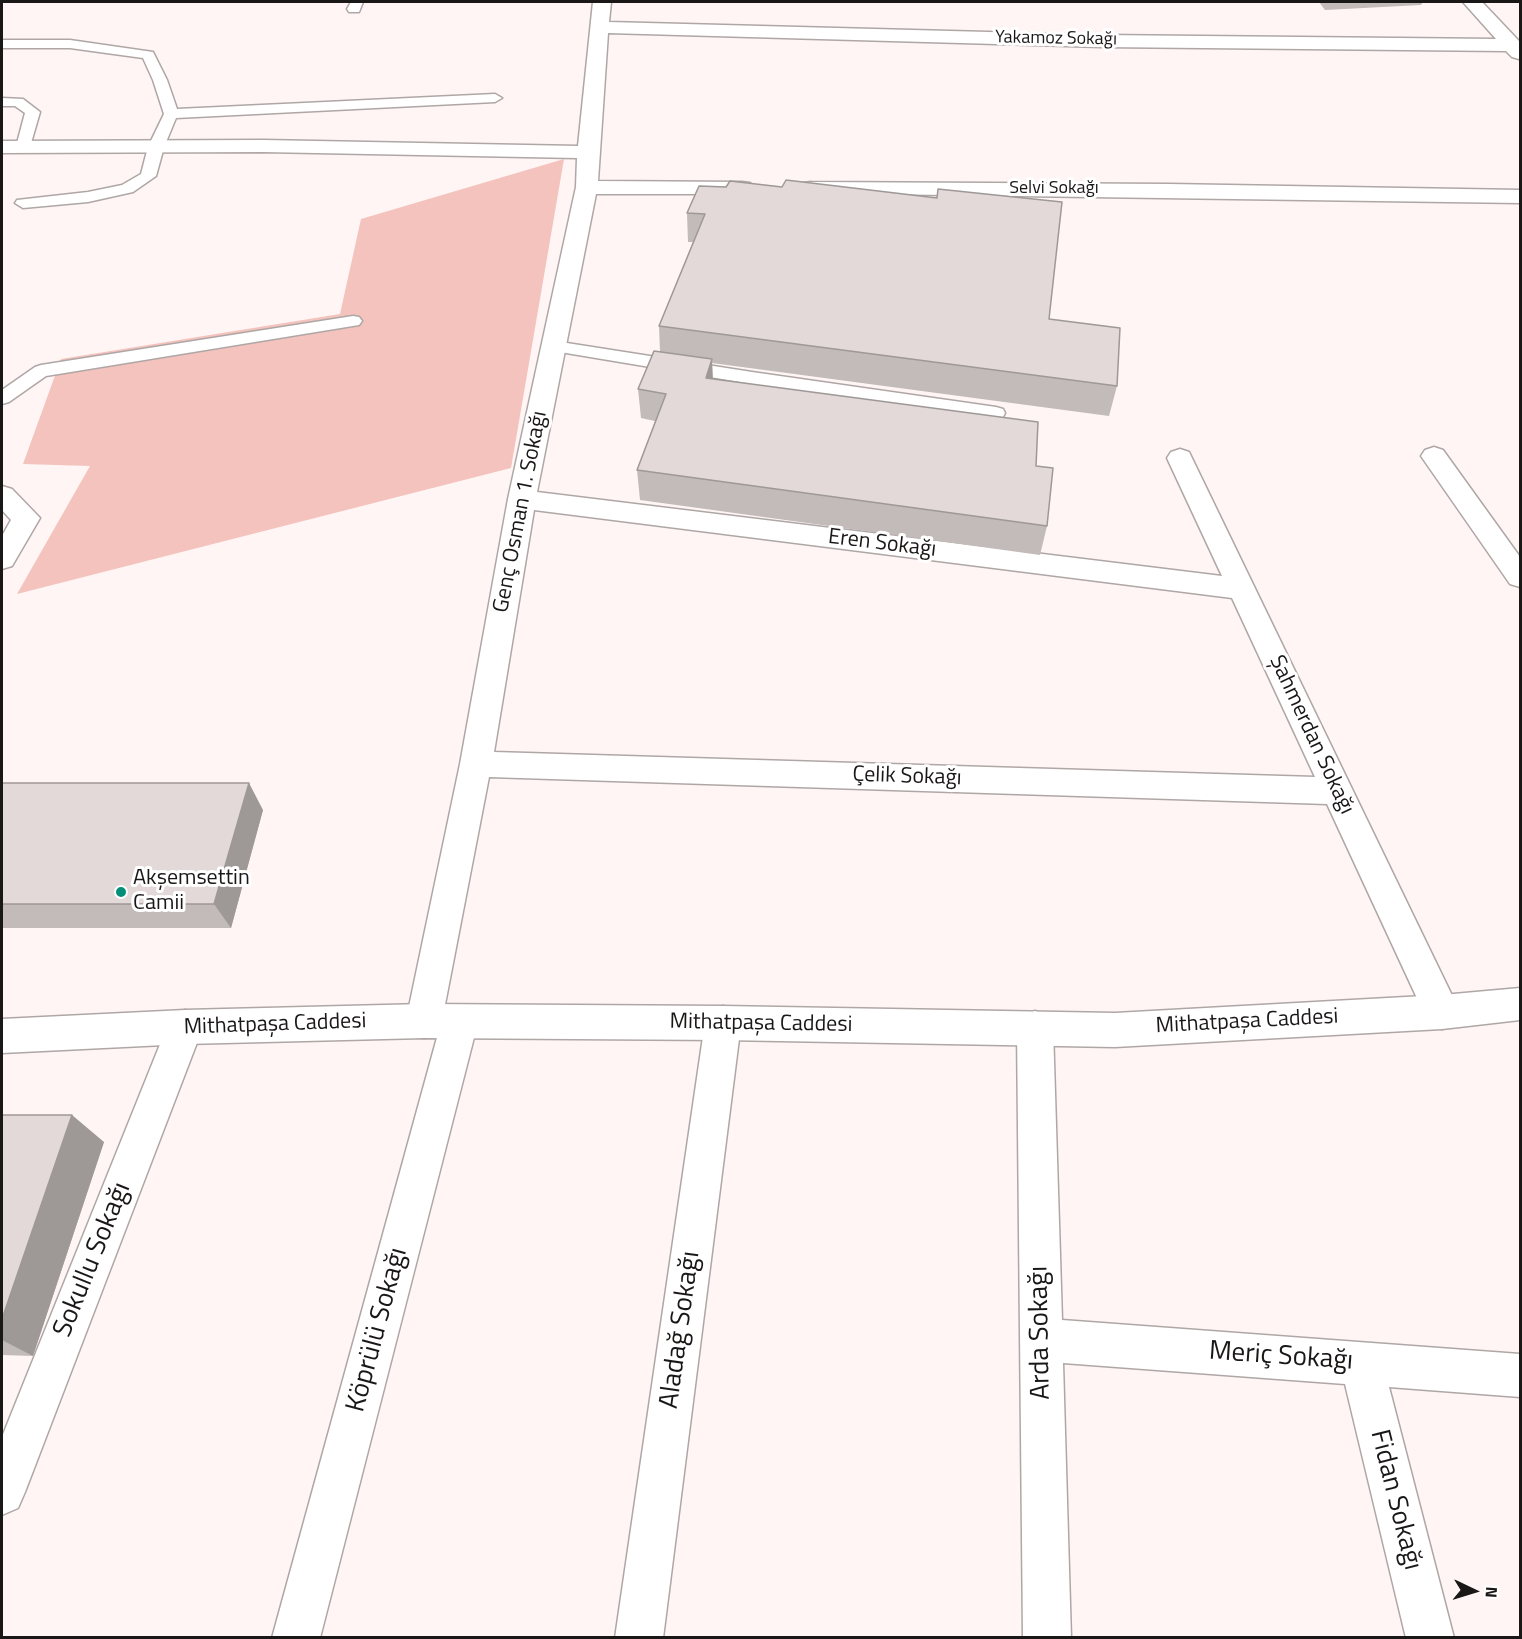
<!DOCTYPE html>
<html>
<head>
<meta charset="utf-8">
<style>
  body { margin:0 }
  #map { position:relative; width:1522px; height:1639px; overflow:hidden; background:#fef5f4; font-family:"Titillium Web",sans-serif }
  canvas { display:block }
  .frame { position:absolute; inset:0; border:3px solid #1a1717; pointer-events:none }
  .north { position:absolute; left:1444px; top:1561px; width:60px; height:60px; -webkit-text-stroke:4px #fff; paint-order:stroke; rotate:94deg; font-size:16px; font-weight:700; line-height:24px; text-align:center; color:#1a1717 }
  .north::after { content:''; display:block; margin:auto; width:21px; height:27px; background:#1a1717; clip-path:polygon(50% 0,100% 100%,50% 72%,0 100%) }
</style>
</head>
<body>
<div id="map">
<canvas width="1522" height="1639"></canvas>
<div class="frame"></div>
<div class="north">N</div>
</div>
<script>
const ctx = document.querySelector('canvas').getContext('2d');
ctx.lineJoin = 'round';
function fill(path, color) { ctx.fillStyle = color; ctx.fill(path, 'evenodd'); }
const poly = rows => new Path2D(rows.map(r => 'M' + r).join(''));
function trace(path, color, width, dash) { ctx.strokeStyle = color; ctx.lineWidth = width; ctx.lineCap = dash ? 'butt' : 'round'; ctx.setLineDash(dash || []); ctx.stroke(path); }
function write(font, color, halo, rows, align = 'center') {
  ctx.font = font + ' "Titillium Web",sans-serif'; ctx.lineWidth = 6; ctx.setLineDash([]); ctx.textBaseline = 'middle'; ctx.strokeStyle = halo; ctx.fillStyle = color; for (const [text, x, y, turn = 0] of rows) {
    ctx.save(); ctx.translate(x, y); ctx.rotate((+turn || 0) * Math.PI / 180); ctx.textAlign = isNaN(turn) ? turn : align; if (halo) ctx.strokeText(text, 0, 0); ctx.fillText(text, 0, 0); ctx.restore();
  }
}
fill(poly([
  [564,159,511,468,17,594,90,466,23,464,61,359,340,314,361,219]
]), '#f4c3bd');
const lane = poly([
  [351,2,363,2,359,12,349,12,347,9,351,2],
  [2,40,70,40,153,52,167,80,177,109,495,94,502,98,495,102,176,118,164,147,156,176,133,192,88,202,23,208,15,203,17,200,88,192,122,185,141,174,148,147,164,114,153,80,143,58,70,48,2,48,2,40],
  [2,98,23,99,40,112,29,150,24,152,16,147,25,113,15,106,2,106,2,98],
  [353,316,359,317,362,321,359,325,46,376,9,402,2,404,2,390,35,367,41,365,353,316],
  [554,341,752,372,996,407,1003,409,1005,413,1003,417,996,419,752,384,548,350,545,346,548,342,554,341]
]);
const street = poly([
  [593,2,611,2,609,22,1102,35,1496,39,1463,2,1482,2,1519,41,1519,59,1512,57,1506,51,1102,47,608,33,598,181,742,182,750,183,753,188,750,193,742,194,596,194,537,492,1222,576,1167,458,1171,452,1180,449,1189,452,1460,1012,1455,1024,1442,1029,1429,1024,1327,804,489,777,442,1020,447,1010,460,1005,473,1010,478,1022,320,1638,272,1638,441,1023,437,1033,424,1038,411,1033,406,1021,460,764,508,499,576,187,577,158,263,152,2,153,2,141,263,140,578,146,593,2],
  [534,510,1232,598,1315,777,494,752,534,510],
  [811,182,1169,184,1520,190,1520,203,803,193,800,188,803,183,811,182],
  [1434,447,1443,450,1520,557,1520,587,1510,584,1421,456,1425,450,1434,447],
  [2,486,12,489,40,518,12,566,2,569,2,536,11,520,2,510,2,486],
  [723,1006,736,1011,741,1023,663,1638,615,1638,705,1023,710,1011,723,1006],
  [185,1010,198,1015,203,1027,25,1492,18,1508,2,1515,2,1437,167,1027,172,1015,185,1010],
  [1035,1011,1048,1016,1053,1028,1062,1320,1520,1354,1520,1397,1389,1387,1454,1638,1406,1638,1345,1384,1063,1363,1071,1638,1023,1638,1017,1028,1022,1016,1035,1011]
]);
const secondary = poly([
  [1520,988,1520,1020,1442,1029,1115,1047,723,1040,424,1038,185,1044,2,1053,2,1019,185,1010,424,1004,723,1006,1115,1013,1442,995,1520,988]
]);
trace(lane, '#afa7a6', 3);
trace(street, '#afa7a6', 3);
trace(secondary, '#afa7a6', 3);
fill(lane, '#fff');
fill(street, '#fff');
fill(secondary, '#fff');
fill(poly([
  [1319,2,1423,2,1421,5,1325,10],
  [726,187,1049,319,1117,386,1109,416,712,363,713,379,1036,466,1047,526,1040,555,640,500,637,470,655,421,641,418,638,389,660,352,659,326,693,242,688,242,687,213],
  [2,783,263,810,231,928,2,928],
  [2,1115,104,1142,33,1356,2,1355]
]), '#c2bbba');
fill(poly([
  [712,359,713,389,706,378],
  [249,783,263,810,231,928,214,904],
  [72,1115,104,1142,33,1356,2,1340,2,1319]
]), '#9e9897');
const building = poly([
  [786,180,937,198,938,189,1062,202,1049,319,1120,328,1117,386,659,326,705,214,687,213,699,186,726,187,730,181,782,187,786,180],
  [654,351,712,359,706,378,1038,422,1036,466,1053,468,1047,526,637,470,666,394,638,389,654,351],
  [2,783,249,783,214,904,2,904,2,783],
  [2,1115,72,1115,2,1319,2,1115]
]);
fill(building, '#e2d9d8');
trace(building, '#9e9897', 1.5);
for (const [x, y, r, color] of [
  [121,892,6,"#058f78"]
]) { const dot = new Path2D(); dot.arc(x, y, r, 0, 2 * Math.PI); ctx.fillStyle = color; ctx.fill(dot); trace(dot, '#fff', 2); }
write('18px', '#1a1717', '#fff', [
  ["Yakamoz Sokağı",1056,39,1],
  ["Selvi Sokağı",1054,189]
]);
write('22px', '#1a1717', '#fff', [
  ["Genç Osman 1. Sokağı",521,512,-79],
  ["Eren Sokağı",882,544,7],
  ["Şahmerdan Sokağı",1311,735,65],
  ["Çelik Sokağı",907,777,2],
  ["Mithatpaşa Caddesi",1247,1022,-3],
  ["Mithatpaşa Caddesi",761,1024,1],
  ["Mithatpaşa Caddesi",275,1025,-2]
]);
write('22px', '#1a1717', '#fff', [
  ["Akşemsettin",133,879],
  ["Camii",133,904]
], 'left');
write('27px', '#1a1717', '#fff', [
  ["Sokullu Sokağı",93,1260,-68],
  ["Köprülü Sokağı",378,1330,-75],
  ["Aladağ Sokağı",681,1330,-82],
  ["Arda Sokağı",1041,1333,-91],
  ["Meriç Sokağı",1281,1357,4],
  ["Fidan Sokağı",1395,1500,76]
]);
</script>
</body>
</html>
